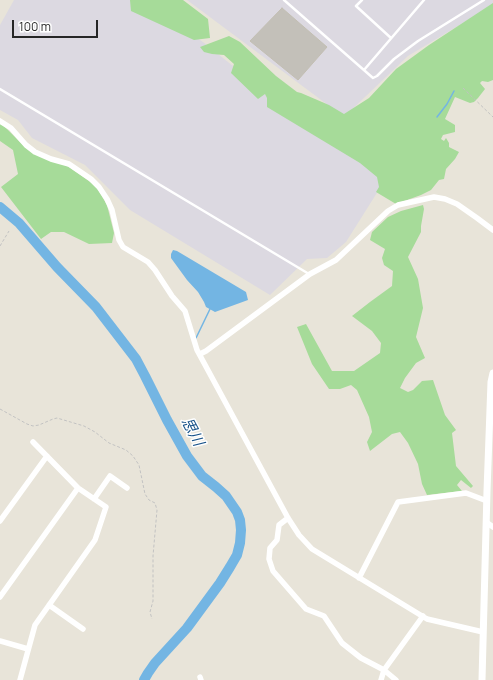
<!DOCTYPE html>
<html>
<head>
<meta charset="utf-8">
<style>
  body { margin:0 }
  #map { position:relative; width:493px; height:680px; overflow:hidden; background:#e8e4d9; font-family:Manrope,sans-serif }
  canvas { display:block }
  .scale { position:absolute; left:12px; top:20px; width:86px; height:18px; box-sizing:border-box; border:2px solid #262626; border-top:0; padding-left:5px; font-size:12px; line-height:14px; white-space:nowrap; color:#262626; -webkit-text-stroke:3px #fff; paint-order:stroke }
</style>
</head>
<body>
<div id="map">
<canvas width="493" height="680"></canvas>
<div class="scale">100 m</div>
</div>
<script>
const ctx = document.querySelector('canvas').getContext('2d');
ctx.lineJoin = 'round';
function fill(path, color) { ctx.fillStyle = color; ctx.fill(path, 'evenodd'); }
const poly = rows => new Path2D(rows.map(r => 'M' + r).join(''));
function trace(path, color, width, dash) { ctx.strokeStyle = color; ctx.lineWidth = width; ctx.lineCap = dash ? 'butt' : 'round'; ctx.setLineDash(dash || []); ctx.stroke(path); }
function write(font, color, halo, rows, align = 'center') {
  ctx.font = font + ' Manrope,"Noto Sans JP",sans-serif'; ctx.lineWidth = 3; ctx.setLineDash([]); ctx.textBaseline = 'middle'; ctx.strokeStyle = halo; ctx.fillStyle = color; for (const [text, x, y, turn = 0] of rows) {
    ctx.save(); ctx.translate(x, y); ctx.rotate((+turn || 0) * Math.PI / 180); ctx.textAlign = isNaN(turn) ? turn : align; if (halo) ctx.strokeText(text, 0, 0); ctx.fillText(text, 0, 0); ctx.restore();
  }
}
fill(poly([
  [14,0,141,0,203,42,258,86,378,174,380,188,346,242,327,258,307,259,270,295,130,210,85,165,32,138,18,120,0,110,0,25],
  [187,0,493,0,493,5,408,56,344,117]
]), '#dcd9e1');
fill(poly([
  [130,0,183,0,208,19,210,38,194,40,131,11],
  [493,3,493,80,488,82,482,81,480,83,485,89,478,98,474,102,470,103,455,97,445,119,455,125,455,132,443,135,441,139,444,141,446,138,449,143,449,147,459,152,455,159,446,169,444,179,439,180,431,190,421,195,396,204,376,192,379,187,377,177,360,163,267,107,267,98,265,94,258,99,231,73,234,64,224,55,212,54,204,52,200,47,229,36,240,42,276,76,297,92,301,93,329,105,344,114,369,98,396,69,429,45],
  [0,124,3,125,24,146,69,167,96,186,107,205,114,233,112,243,89,244,64,232,51,232,41,239,1,187,18,174,13,150,0,141],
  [423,205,424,209,421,226,421,232,408,257,418,279,423,308,416,337,425,358,416,363,405,378,400,388,408,392,413,390,422,381,433,380,445,415,456,430,452,433,456,466,473,486,471,488,461,480,457,485,462,491,427,495,422,484,418,464,408,443,400,432,392,434,370,451,367,442,372,432,369,417,357,390,351,385,340,389,329,389,312,364,297,327,306,324,332,371,354,371,380,353,381,343,372,331,352,316,370,302,392,286,393,271,384,265,382,258,385,249,370,240,372,232,388,217,401,211]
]), '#a6db99');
fill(poly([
  [173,250,177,251,246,292,248,300,215,312,206,307,204,302,198,292,187,280,171,258,171,254]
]), '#73b5e3');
trace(poly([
  [437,117,447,104,454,91],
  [196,338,210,309]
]), '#73b5e3', 1.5);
trace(poly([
  [0,207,19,223,57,267,96,307,136,359,145,376,167,420,187,456,202,476,216,487,226,496,237,512,240,520,241,530,240,543,237,555,230,567,220,583,187,628,155,663,148,673,144,680]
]), '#73b5e3', 10);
const building = poly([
  [282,8,327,47,298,80,250,41,282,8]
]);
fill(building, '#c3c0b9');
trace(building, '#c3bfb3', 1);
trace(poly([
  [463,88,493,117],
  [0,246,9,231],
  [0,409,27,424,33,426,39,425,53,419,57,418,84,426,95,432,109,443,126,450,133,456,139,465,145,494,149,500,155,503,157,510,153,556,153,601,150,612,152,619]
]), '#c2c2c2', 1, [3, 2]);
trace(poly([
  [284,0,373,78,377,76,394,59,418,41,484,0],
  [362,0,356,6,391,38],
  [364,70,424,0],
  [0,89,309,274]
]), '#fff', 2.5);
trace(poly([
  [0,121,11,128,26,145,35,152,51,159,69,164,91,179,99,187,107,199,112,210,119,240,123,247,148,262,155,270,172,296,185,311,197,350,288,518,299,535,312,549,427,619,483,632],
  [200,354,206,351,310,274,336,260,388,211,398,205,434,197,445,199,457,204,477,218,493,230],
  [94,499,110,476,127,488],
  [288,518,279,525,277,540,270,548,269,559,273,571,306,609,324,616,342,643,361,658,384,670,396,680],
  [0,521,47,456],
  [486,522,493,527],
  [359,578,398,502,466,493,487,501],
  [0,597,78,488],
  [49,605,83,629],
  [0,641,28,649],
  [200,677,201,680],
  [20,680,35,625,95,540,106,507,78,488,33,442],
  [381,680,384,670,423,616]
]), '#fff', 5.5);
trace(poly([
  [482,680,487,491,491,382,493,373]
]), '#fff', 7);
write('italic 15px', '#185289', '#fff', [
  ["思川",192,432,62]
]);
</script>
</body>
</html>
